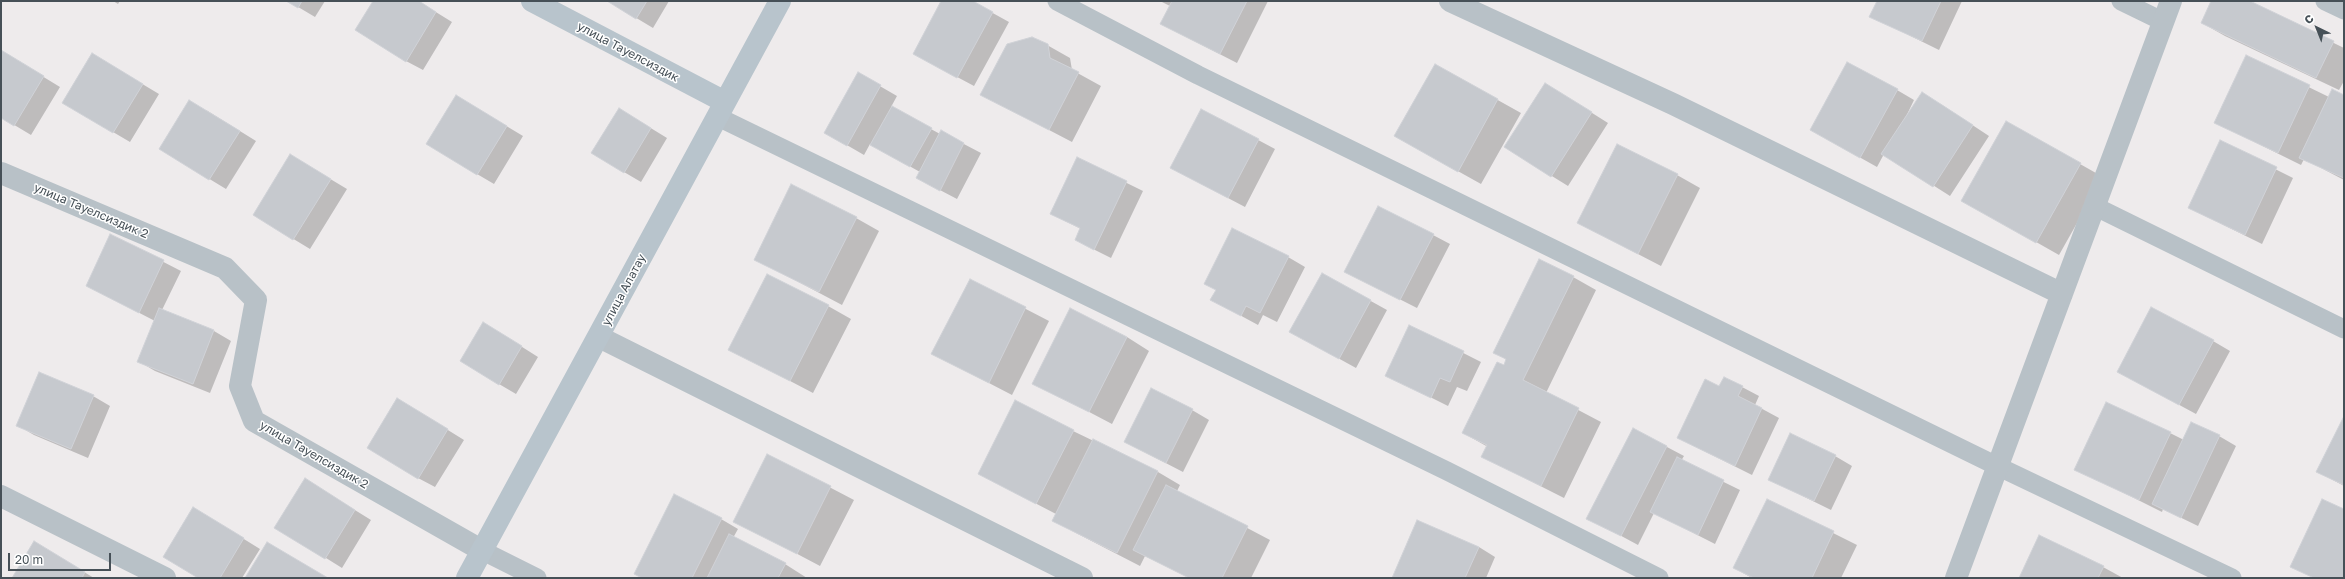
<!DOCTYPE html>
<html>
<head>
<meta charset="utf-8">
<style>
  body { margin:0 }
  #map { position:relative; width:2345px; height:579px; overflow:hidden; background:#eeebec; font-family:"Golos Text",sans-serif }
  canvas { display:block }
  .frame { position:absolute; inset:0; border:2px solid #465057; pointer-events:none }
  .north { position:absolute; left:2297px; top:8px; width:40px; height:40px; -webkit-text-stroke:3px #fff; paint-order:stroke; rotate:317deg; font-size:11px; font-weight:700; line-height:16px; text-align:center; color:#465057 }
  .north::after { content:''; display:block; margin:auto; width:14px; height:18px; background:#465057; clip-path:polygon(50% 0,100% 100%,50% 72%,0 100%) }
  .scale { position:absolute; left:8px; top:553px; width:103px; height:18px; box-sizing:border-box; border:2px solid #465057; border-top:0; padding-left:5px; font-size:12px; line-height:14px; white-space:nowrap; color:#465057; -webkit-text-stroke:3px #fff; paint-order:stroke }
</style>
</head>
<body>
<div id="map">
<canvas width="2345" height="579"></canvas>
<div class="frame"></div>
<div class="north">С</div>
<div class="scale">20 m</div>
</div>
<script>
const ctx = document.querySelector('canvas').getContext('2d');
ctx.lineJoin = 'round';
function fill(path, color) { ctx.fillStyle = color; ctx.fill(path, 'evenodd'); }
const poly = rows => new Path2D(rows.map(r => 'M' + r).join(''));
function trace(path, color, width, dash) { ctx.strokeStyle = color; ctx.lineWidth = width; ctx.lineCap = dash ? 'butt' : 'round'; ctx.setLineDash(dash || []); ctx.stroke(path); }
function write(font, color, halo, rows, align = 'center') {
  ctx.font = font + ' "Golos Text",sans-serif'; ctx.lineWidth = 3; ctx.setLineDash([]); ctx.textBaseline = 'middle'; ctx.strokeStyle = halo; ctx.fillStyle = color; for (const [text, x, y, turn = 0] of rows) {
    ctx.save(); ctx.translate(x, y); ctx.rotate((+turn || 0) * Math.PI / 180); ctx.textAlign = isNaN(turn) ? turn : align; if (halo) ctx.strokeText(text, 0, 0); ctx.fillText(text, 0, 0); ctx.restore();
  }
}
fill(poly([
  [113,1,120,1,118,4],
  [288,1,325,1,315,17],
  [374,1,418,1,452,22,423,70,406,61],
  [608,1,669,1,653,28],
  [942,1,971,1,1009,22,974,86,931,63],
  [1160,1,1268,1,1237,63,1161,24,1170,6],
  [1878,1,1962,1,1939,50,1870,16],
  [2213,1,2248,1,2344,48,2344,81,2339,90,2225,36,2202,23],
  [1047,45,1070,58,1072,70,1101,86,1072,142,982,95],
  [1,51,60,87,31,135,1,117],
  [2247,57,2329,97,2344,96,2344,180,2304,159,2301,165,2216,123],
  [109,64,159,94,130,142,113,132],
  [1435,65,1521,113,1481,184,1395,136],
  [859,74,897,96,891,107,940,134,941,132,981,153,957,199,917,178,920,172,870,144,864,155,826,133],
  [1897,90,1914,100,1902,125,1939,103,1989,136,1950,196,1884,154,1877,167,1827,139],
  [1562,94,1608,123,1568,186,1505,147],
  [473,106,523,136,494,184,477,174],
  [206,110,256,141,226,189,160,149],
  [1202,110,1275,149,1245,207,1171,168],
  [636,119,667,138,641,182,624,172],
  [2221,142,2293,178,2262,244,2189,208],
  [1078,159,1143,191,1111,258,1093,249,1081,229,1051,214],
  [2080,164,2103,177,2059,255,1985,213],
  [307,165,347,189,310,249,254,215],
  [1677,175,1700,188,1661,266,1578,223],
  [856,218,879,231,842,305,755,259],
  [111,235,181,271,162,310,214,331,231,341,210,393,155,371,138,361,155,321,87,286],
  [1433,235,1450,244,1417,308,1346,272],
  [1288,257,1305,267,1277,322,1263,315,1258,325,1212,300],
  [1322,274,1387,310,1356,368,1307,341],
  [1573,277,1596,290,1546,393,1601,422,1564,498,1483,457,1488,447,1463,433,1507,360,1494,352],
  [970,280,1049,321,1012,395,933,354],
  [828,306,851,319,813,393,729,349],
  [1410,326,1481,362,1467,391,1457,387,1448,406,1386,375],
  [500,333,538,357,516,394,499,384],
  [1127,337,1149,351,1112,424,1034,383],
  [2213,341,2230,351,2196,414,2135,381],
  [1720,387,1742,387,1759,396,1755,405,1779,418,1752,475,1678,438],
  [93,396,110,406,88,458,34,435,17,425],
  [414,409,464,440,435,487,418,478],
  [1192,410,1209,420,1183,472,1125,442],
  [2344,418,2344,486,2318,472],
  [1633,429,1684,456,1681,461,1740,490,1715,544,1654,513,1638,545,1588,518],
  [1073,431,1158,472,1180,485,1177,491,1270,540,1251,578,1191,578,1145,556,1140,566,1076,533,1053,520,1056,514,979,474],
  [2170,433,2184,440,2219,436,2236,446,2198,526,2163,509,2162,512,2076,469],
  [768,455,854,500,820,566,735,521],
  [1835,456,1852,466,1831,510,1770,480],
  [321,489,371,520,342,568,326,558],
  [1767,500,1857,545,1841,578,1752,578,1734,568],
  [210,518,260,549,242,578,200,578],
  [721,519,738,529,733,538,785,564,807,578,642,578],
  [1479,547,1495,557,1486,578,1393,578],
  [51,552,94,578,13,578],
  [2103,567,2123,578,2021,578]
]), '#0003');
const building = poly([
  [286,1,302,1,298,8,286,1],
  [373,1,419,1,436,12,406,62,355,30,373,1],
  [607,1,647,1,636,19,607,1],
  [941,1,973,1,993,12,957,78,913,54,941,1],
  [1172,1,1247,1,1220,54,1160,24,1172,1],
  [1877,1,1941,1,1922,41,1869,17,1877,1],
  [2211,1,2250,1,2334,41,2316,78,2201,23,2211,1],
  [1032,37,1048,44,1050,58,1079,72,1049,130,980,95,1007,44,1032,37],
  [1,50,44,76,14,126,1,118,1,50],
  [92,53,143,84,113,133,62,103,92,53],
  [2246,55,2310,85,2278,153,2214,123,2246,55],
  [1847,62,1898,89,1860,158,1810,130,1847,62],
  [1435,64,1498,99,1458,172,1394,136,1435,64],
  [858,72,881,85,847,146,824,133,858,72],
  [1545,83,1592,112,1551,177,1504,147,1545,83],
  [2332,89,2344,95,2344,178,2299,158,2332,89],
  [1922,92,1973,125,1933,187,1881,154,1922,92],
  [456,95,507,126,477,175,426,144,456,95],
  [189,100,240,131,209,180,159,149,189,100],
  [892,106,932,128,910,167,870,145,892,106],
  [619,108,651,128,624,173,591,153,619,108],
  [1201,109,1259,139,1228,198,1170,168,1201,109],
  [2006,121,2081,163,2036,243,1961,201,2006,121],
  [941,130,964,143,940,191,916,178,941,130],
  [2220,140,2277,167,2245,235,2188,208,2220,140],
  [1617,144,1678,174,1638,254,1577,223,1617,144],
  [290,154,331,179,293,240,253,215,290,154],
  [1077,157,1127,181,1094,250,1075,240,1080,228,1050,214,1077,157],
  [791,184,857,217,819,292,754,260,791,184],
  [1378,206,1434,234,1400,300,1344,272,1378,206],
  [1232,228,1289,256,1260,313,1246,306,1241,316,1210,300,1216,290,1204,284,1232,228],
  [110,234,164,260,139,313,86,286,110,234],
  [1539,259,1574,276,1523,380,1579,408,1541,486,1481,457,1487,445,1462,433,1497,362,1504,365,1506,359,1493,353,1539,259],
  [1322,273,1371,300,1339,359,1289,332,1322,273],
  [767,274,829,305,790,381,728,350,767,274],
  [970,279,1026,307,989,383,931,354,970,279],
  [2151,307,2214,340,2179,405,2117,372,2151,307],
  [159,308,214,330,193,384,137,362,159,308],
  [1070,308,1127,337,1089,412,1032,384,1070,308],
  [483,322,522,346,499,385,460,361,483,322],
  [1409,325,1464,351,1450,382,1440,378,1431,398,1385,376,1409,325],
  [39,372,94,395,71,449,16,426,39,372],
  [1724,377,1743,386,1738,396,1762,408,1735,466,1677,438,1705,379,1719,386,1724,377],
  [1151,388,1193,409,1166,463,1124,442,1151,388],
  [397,398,448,429,418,479,367,448,397,398],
  [1015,400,1074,430,1036,504,978,474,1015,400],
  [2106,402,2171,432,2139,500,2074,470,2106,402],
  [2344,416,2344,485,2316,472,2344,416],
  [2191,422,2220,435,2181,518,2152,504,2191,422],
  [1633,428,1667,446,1621,536,1586,519,1633,428],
  [1790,433,1836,455,1814,501,1768,480,1790,433],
  [1093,439,1158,471,1117,553,1052,521,1093,439],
  [767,454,831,486,797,554,733,522,767,454],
  [1677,457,1724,480,1698,535,1650,512,1677,457],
  [305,478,355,510,325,559,274,528,305,478],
  [1166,485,1248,526,1222,578,1189,578,1133,550,1166,485],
  [674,494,722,518,692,578,642,578,634,574,674,494],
  [1767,499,1834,531,1812,578,1754,578,1733,568,1767,499],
  [2322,499,2344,509,2344,578,2314,578,2290,567,2322,499],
  [193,507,244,538,220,578,198,578,163,557,193,507],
  [1417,520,1479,547,1465,578,1392,578,1417,520],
  [729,534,786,563,778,578,707,578,729,534],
  [2039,535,2104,566,2098,578,2019,578,2039,535],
  [34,541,85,572,82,578,12,578,34,541],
  [267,542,328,578,245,578,267,542]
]);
fill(building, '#c6c9ce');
trace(building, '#d0d2d7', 1);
trace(poly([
  [1057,1,1198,75,1997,466,2232,578],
  [2121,1,2162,21],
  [2325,1,2344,10],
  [718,117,1447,471,1659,578],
  [2094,206,2344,329],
  [483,551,537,578]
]), '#b8c1c7', 19);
trace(poly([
  [1450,1,1673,104,2062,294],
  [1,173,225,268,256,300,240,386,254,421,483,551],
  [599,337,1082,578],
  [1,496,165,578],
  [1956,578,2171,1]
]), '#b8c1c7', 22);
trace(poly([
  [532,1,725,102],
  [467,578,780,1]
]), '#b8c4cc', 22);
write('12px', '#465057', '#fff', [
  ["улица Тауелсиздик",628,52,28],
  ["улица Тауелсиздик 2",91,211,23],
  ["улица Алатау",624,290,-62],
  ["улица Тауелсиздик 2",314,455,30]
]);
</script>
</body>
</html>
